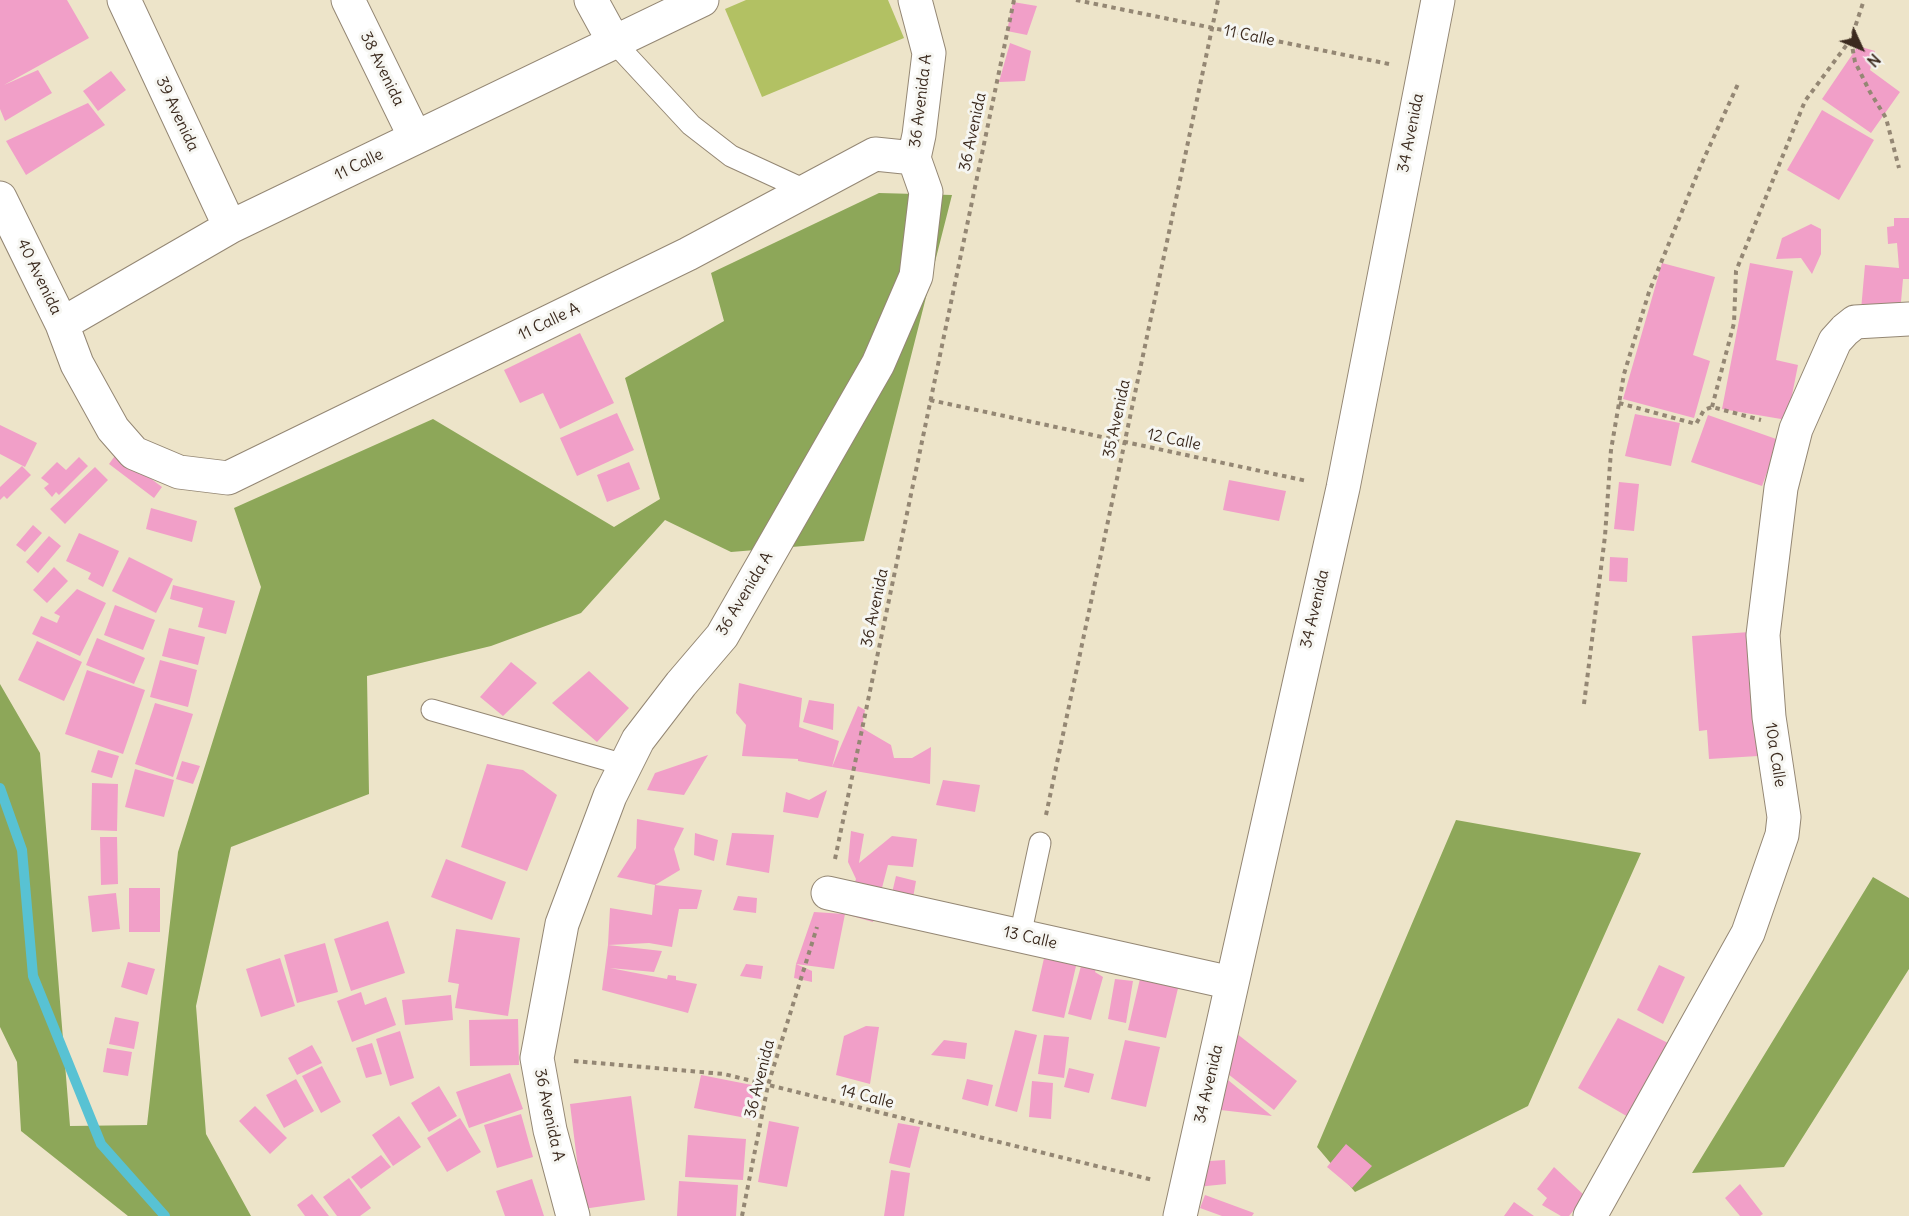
<!DOCTYPE html>
<html>
<head>
<meta charset="utf-8">
<style>
  body { margin:0 }
  #map { position:relative; width:1909px; height:1216px; overflow:hidden; background:#ede4c9; font-family:Delius,sans-serif }
  canvas { display:block }
  .north { position:absolute; left:1831px; top:18px; width:60px; height:60px; -webkit-text-stroke:4px #f6f6f2; paint-order:stroke; rotate:134deg; font-size:16px; font-weight:700; line-height:24px; text-align:center; color:#3b2a1e }
  .north::after { content:''; display:block; margin:auto; width:21px; height:27px; background:#3b2a1e; clip-path:polygon(50% 0,100% 100%,50% 72%,0 100%) }
</style>
</head>
<body>
<div id="map">
<canvas width="1909" height="1216"></canvas>
<div class="north">N</div>
</div>
<script>
const ctx = document.querySelector('canvas').getContext('2d');
ctx.lineJoin = 'round';
function fill(path, color) { ctx.fillStyle = color; ctx.fill(path, 'evenodd'); }
const poly = rows => new Path2D(rows.map(r => 'M' + r).join(''));
function trace(path, color, width, dash) { ctx.strokeStyle = color; ctx.lineWidth = width; ctx.lineCap = dash ? 'butt' : 'round'; ctx.setLineDash(dash || []); ctx.stroke(path); }
function write(font, color, halo, rows, align = 'center') {
  ctx.font = font + ' Delius,sans-serif'; ctx.lineWidth = 6; ctx.setLineDash([]); ctx.textBaseline = 'middle'; ctx.strokeStyle = halo; ctx.fillStyle = color; for (const [text, x, y, turn = 0] of rows) {
    ctx.save(); ctx.translate(x, y); ctx.rotate((+turn || 0) * Math.PI / 180); ctx.textAlign = isNaN(turn) ? turn : align; if (halo) ctx.strokeText(text, 0, 0); ctx.fillText(text, 0, 0); ctx.restore();
  }
}
fill(poly([
  [746,0,888,0,904,38,762,97,725,9]
]), '#b2c163');
fill(poly([
  [879,193,952,195,864,541,731,552,665,520,581,613,491,646,367,676,369,794,231,847,196,1006,206,1134,251,1216,128,1216,21,1131,17,1062,0,1027,0,684,40,753,70,1126,147,1125,178,852,261,587,234,508,433,419,614,527,660,499,625,378,724,321,711,273],
  [1456,820,1641,853,1528,1106,1355,1192,1317,1147],
  [1873,877,1909,898,1909,969,1784,1167,1692,1173]
]), '#8da759');
trace(poly([
  [0,788,22,850,33,976,101,1144,165,1216]
]), '#58c2d3', 10);
fill(poly([
  [0,0,67,0,89,38,4,85,38,70,52,93,5,121,0,109],
  [1013,2,1037,6,1027,35,1007,31],
  [1010,43,1031,51,1025,81,999,82],
  [1858,46,1875,51,1870,70,1900,92,1871,133,1822,99],
  [111,71,126,90,98,111,83,91],
  [88,103,105,125,26,175,6,141],
  [1822,110,1874,140,1839,200,1787,170],
  [1894,218,1909,218,1909,279,1903,279,1900,313,1861,310,1865,265,1899,268,1897,243,1888,244,1887,227,1894,226],
  [1811,224,1821,229,1821,254,1812,274,1801,258,1776,259,1782,238],
  [1662,263,1715,277,1693,355,1710,361,1694,418,1623,399],
  [1750,263,1793,271,1776,360,1798,365,1787,420,1722,409],
  [580,333,614,403,560,429,543,393,520,403,504,370],
  [617,413,634,450,577,476,560,438],
  [1635,414,1680,423,1671,466,1625,456],
  [1708,415,1779,440,1762,486,1691,462],
  [0,425,37,443,25,467,0,454],
  [117,453,162,487,154,498,109,464],
  [79,457,88,466,59,495,56,492,52,497,44,488,49,484,41,478,57,462,66,470],
  [629,462,640,489,607,502,597,475],
  [22,466,31,475,7,499,4,496,0,500,0,487],
  [95,467,108,480,65,524,50,509],
  [1229,480,1286,491,1279,521,1223,510],
  [1619,482,1639,484,1634,531,1614,529],
  [151,508,197,521,192,542,146,529],
  [33,525,42,533,25,552,16,545],
  [79,533,119,551,103,587,88,579,91,573,66,561],
  [49,536,61,546,38,573,26,562],
  [129,557,173,579,156,613,112,591],
  [1610,557,1628,558,1627,582,1609,581],
  [54,567,68,581,47,603,33,590],
  [173,585,235,601,226,634,198,627,203,608,170,599],
  [77,589,106,603,80,656,32,634,41,616,57,623,60,616,54,613],
  [115,605,155,620,143,650,104,635],
  [169,628,205,637,198,665,162,656],
  [1750,632,1758,756,1709,759,1707,730,1699,731,1692,636],
  [97,638,145,658,134,684,86,665],
  [37,641,82,662,64,701,18,680],
  [160,660,197,670,188,707,150,697],
  [511,662,537,683,503,716,480,697],
  [87,670,145,690,123,754,65,734],
  [589,671,629,708,597,742,552,703],
  [739,683,802,698,799,727,839,741,832,767,798,761,798,759,742,756,746,725,736,713],
  [809,700,834,704,833,730,803,722],
  [155,703,193,714,173,777,135,764],
  [858,706,865,710,862,728,891,745,894,758,912,758,931,747,930,784,832,767],
  [98,750,119,756,112,778,91,772],
  [708,755,684,795,647,790,655,773],
  [182,761,200,766,193,784,176,779],
  [487,764,523,770,557,795,527,871,461,847],
  [135,769,174,780,164,817,125,807],
  [943,780,980,785,975,812,936,805],
  [92,783,118,784,117,831,91,830],
  [827,790,818,818,783,812,786,792,809,800],
  [637,819,684,828,674,849,680,870,655,885,702,890,697,909,679,909,672,947,649,943,608,945,610,908,652,915,655,885,617,877,636,848],
  [851,831,864,834,859,863,892,836,917,839,913,867,888,865,873,922,845,914,856,879,848,862],
  [695,833,718,840,714,861,694,855],
  [732,833,774,835,769,873,726,865],
  [100,837,117,837,118,884,101,885],
  [446,859,506,882,492,920,431,897],
  [896,876,916,881,913,898,892,893],
  [129,888,160,888,160,932,129,932],
  [116,893,120,929,92,932,88,896],
  [738,896,757,898,756,913,733,910],
  [814,912,845,914,834,969,796,964],
  [388,921,405,973,351,991,334,939],
  [456,929,520,938,508,1016,455,1008,459,984,448,982],
  [325,943,338,992,297,1003,284,955],
  [608,945,662,951,654,972,610,968,667,979,668,975,676,976,676,980,697,984,688,1013,602,990],
  [1047,945,1079,953,1064,1018,1032,1011],
  [1084,955,1099,958,1095,972,1103,977,1091,1020,1068,1014],
  [280,958,295,1006,261,1017,246,969],
  [128,962,155,969,147,995,121,987],
  [746,964,763,966,761,979,740,976],
  [796,964,812,971,812,982,794,978],
  [1659,965,1685,977,1663,1024,1637,1010],
  [1143,966,1180,980,1166,1038,1128,1030],
  [1115,979,1133,981,1126,1023,1108,1019],
  [361,992,365,1005,386,997,396,1025,352,1042,337,1001],
  [451,995,453,1020,405,1025,402,1000],
  [115,1017,139,1022,134,1049,109,1044],
  [1618,1018,1672,1045,1630,1118,1578,1088],
  [518,1019,519,1065,470,1066,469,1020],
  [866,1026,879,1027,870,1084,836,1075,844,1036],
  [1015,1030,1037,1035,1017,1112,995,1106],
  [400,1031,414,1078,390,1086,376,1039],
  [1236,1033,1297,1081,1274,1110,1228,1074],
  [1044,1035,1069,1037,1064,1078,1038,1074],
  [944,1040,967,1043,965,1059,931,1055],
  [1125,1040,1160,1047,1146,1107,1111,1099],
  [372,1043,382,1074,366,1078,356,1048],
  [312,1045,322,1063,297,1075,288,1058],
  [107,1048,132,1052,128,1076,103,1072],
  [322,1066,341,1102,321,1113,302,1076],
  [1069,1068,1094,1074,1089,1093,1064,1087],
  [1217,1071,1272,1116,1212,1109],
  [510,1073,523,1109,469,1128,456,1092],
  [701,1075,757,1086,751,1119,694,1108],
  [296,1079,314,1111,284,1128,266,1095],
  [967,1079,993,1085,988,1106,962,1099],
  [1032,1081,1053,1083,1051,1119,1029,1117],
  [439,1086,457,1116,429,1132,411,1103],
  [631,1096,645,1200,583,1209,570,1104],
  [255,1106,287,1138,270,1154,239,1121],
  [521,1114,533,1157,497,1168,484,1125],
  [399,1116,421,1147,393,1166,372,1135],
  [460,1118,481,1152,447,1172,427,1138],
  [769,1121,799,1127,787,1187,758,1182],
  [898,1123,920,1127,910,1168,889,1163],
  [688,1135,746,1139,743,1180,685,1177],
  [1346,1144,1372,1166,1352,1188,1327,1167],
  [381,1155,391,1167,361,1189,351,1177],
  [1225,1160,1226,1184,1197,1187,1195,1162],
  [1554,1167,1585,1196,1569,1216,1561,1216,1542,1205,1547,1198,1537,1189],
  [891,1170,910,1173,904,1216,884,1216],
  [349,1178,371,1208,360,1216,337,1216,323,1197],
  [532,1179,544,1216,505,1216,496,1191],
  [679,1181,738,1185,736,1216,677,1216],
  [1740,1184,1763,1214,1760,1216,1740,1216,1725,1198],
  [312,1194,329,1216,305,1216,297,1205],
  [1205,1195,1254,1213,1252,1216,1222,1216,1200,1208],
  [1514,1202,1534,1216,1504,1216]
]), '#f19fc8');
const service = poly([
  [614,42,691,125,731,156,807,191],
  [432,710,625,765],
  [1020,936,1040,843]
]);
const minor = poly([
  [124,0,230,227],
  [348,0,415,137],
  [591,0,614,42],
  [702,0,230,227,62,324,77,364,113,429,134,453,179,472,228,478,688,254,875,154,914,158],
  [0,198,62,324],
  [828,893,1232,983],
  [573,1216,550,1130,537,1058,562,924,610,796,638,740,681,684,722,636,878,364,916,276,926,192,914,158,919,135,929,53,915,0],
  [1180,1216,1343,488,1438,0],
  [1590,1216,1748,933,1782,835,1784,817,1769,717,1763,635,1781,488,1796,429,1835,341,1845,330,1855,322,1909,319]
]);
trace(service, '#948774', 23);
trace(minor, '#948774', 35);
trace(poly([
  [1076,0,1389,64],
  [1851,40,1855,62,1870,92,1886,118,1899,168],
  [930,400,1307,481],
  [1619,403,1696,424,1704,410,1712,407,1761,420],
  [1712,407,1734,323,1736,271,1805,101,1851,39,1864,0],
  [1584,704,1605,536,1611,450,1624,374,1649,292,1701,165,1738,84],
  [1046,815,1218,0],
  [835,859,1014,0],
  [574,1061,724,1074,1153,1180],
  [742,1216,768,1085,817,927]
]), '#948774', 4, [4.5, 4.5]);
trace(service, '#fff', 21);
trace(minor, '#fff', 33);
write('16px', '#3b2a1e', '#f6f6f2', [
  ["11 Calle",1249,36,12],
  ["38 Avenida",382,69,64],
  ["36 Avenida A",921,101,-83],
  ["39 Avenida",177,114,65],
  ["36 Avenida",973,132,-78],
  ["34 Avenida",1411,133,-79],
  ["11 Calle",359,165,-26],
  ["40 Avenida",39,277,64],
  ["11 Calle A",549,322,-26],
  ["35 Avenida",1117,419,-78],
  ["12 Calle",1174,440,12],
  ["36 Avenida A",745,594,-59],
  ["36 Avenida",875,608,-78],
  ["34 Avenida",1315,609,-77],
  ["10a Calle",1775,755,81],
  ["13 Calle",1030,938,13],
  ["36 Avenida",760,1079,-76],
  ["34 Avenida",1209,1084,-77],
  ["14 Calle",867,1097,14],
  ["36 Avenida A",549,1115,78]
]);
</script>
</body>
</html>
